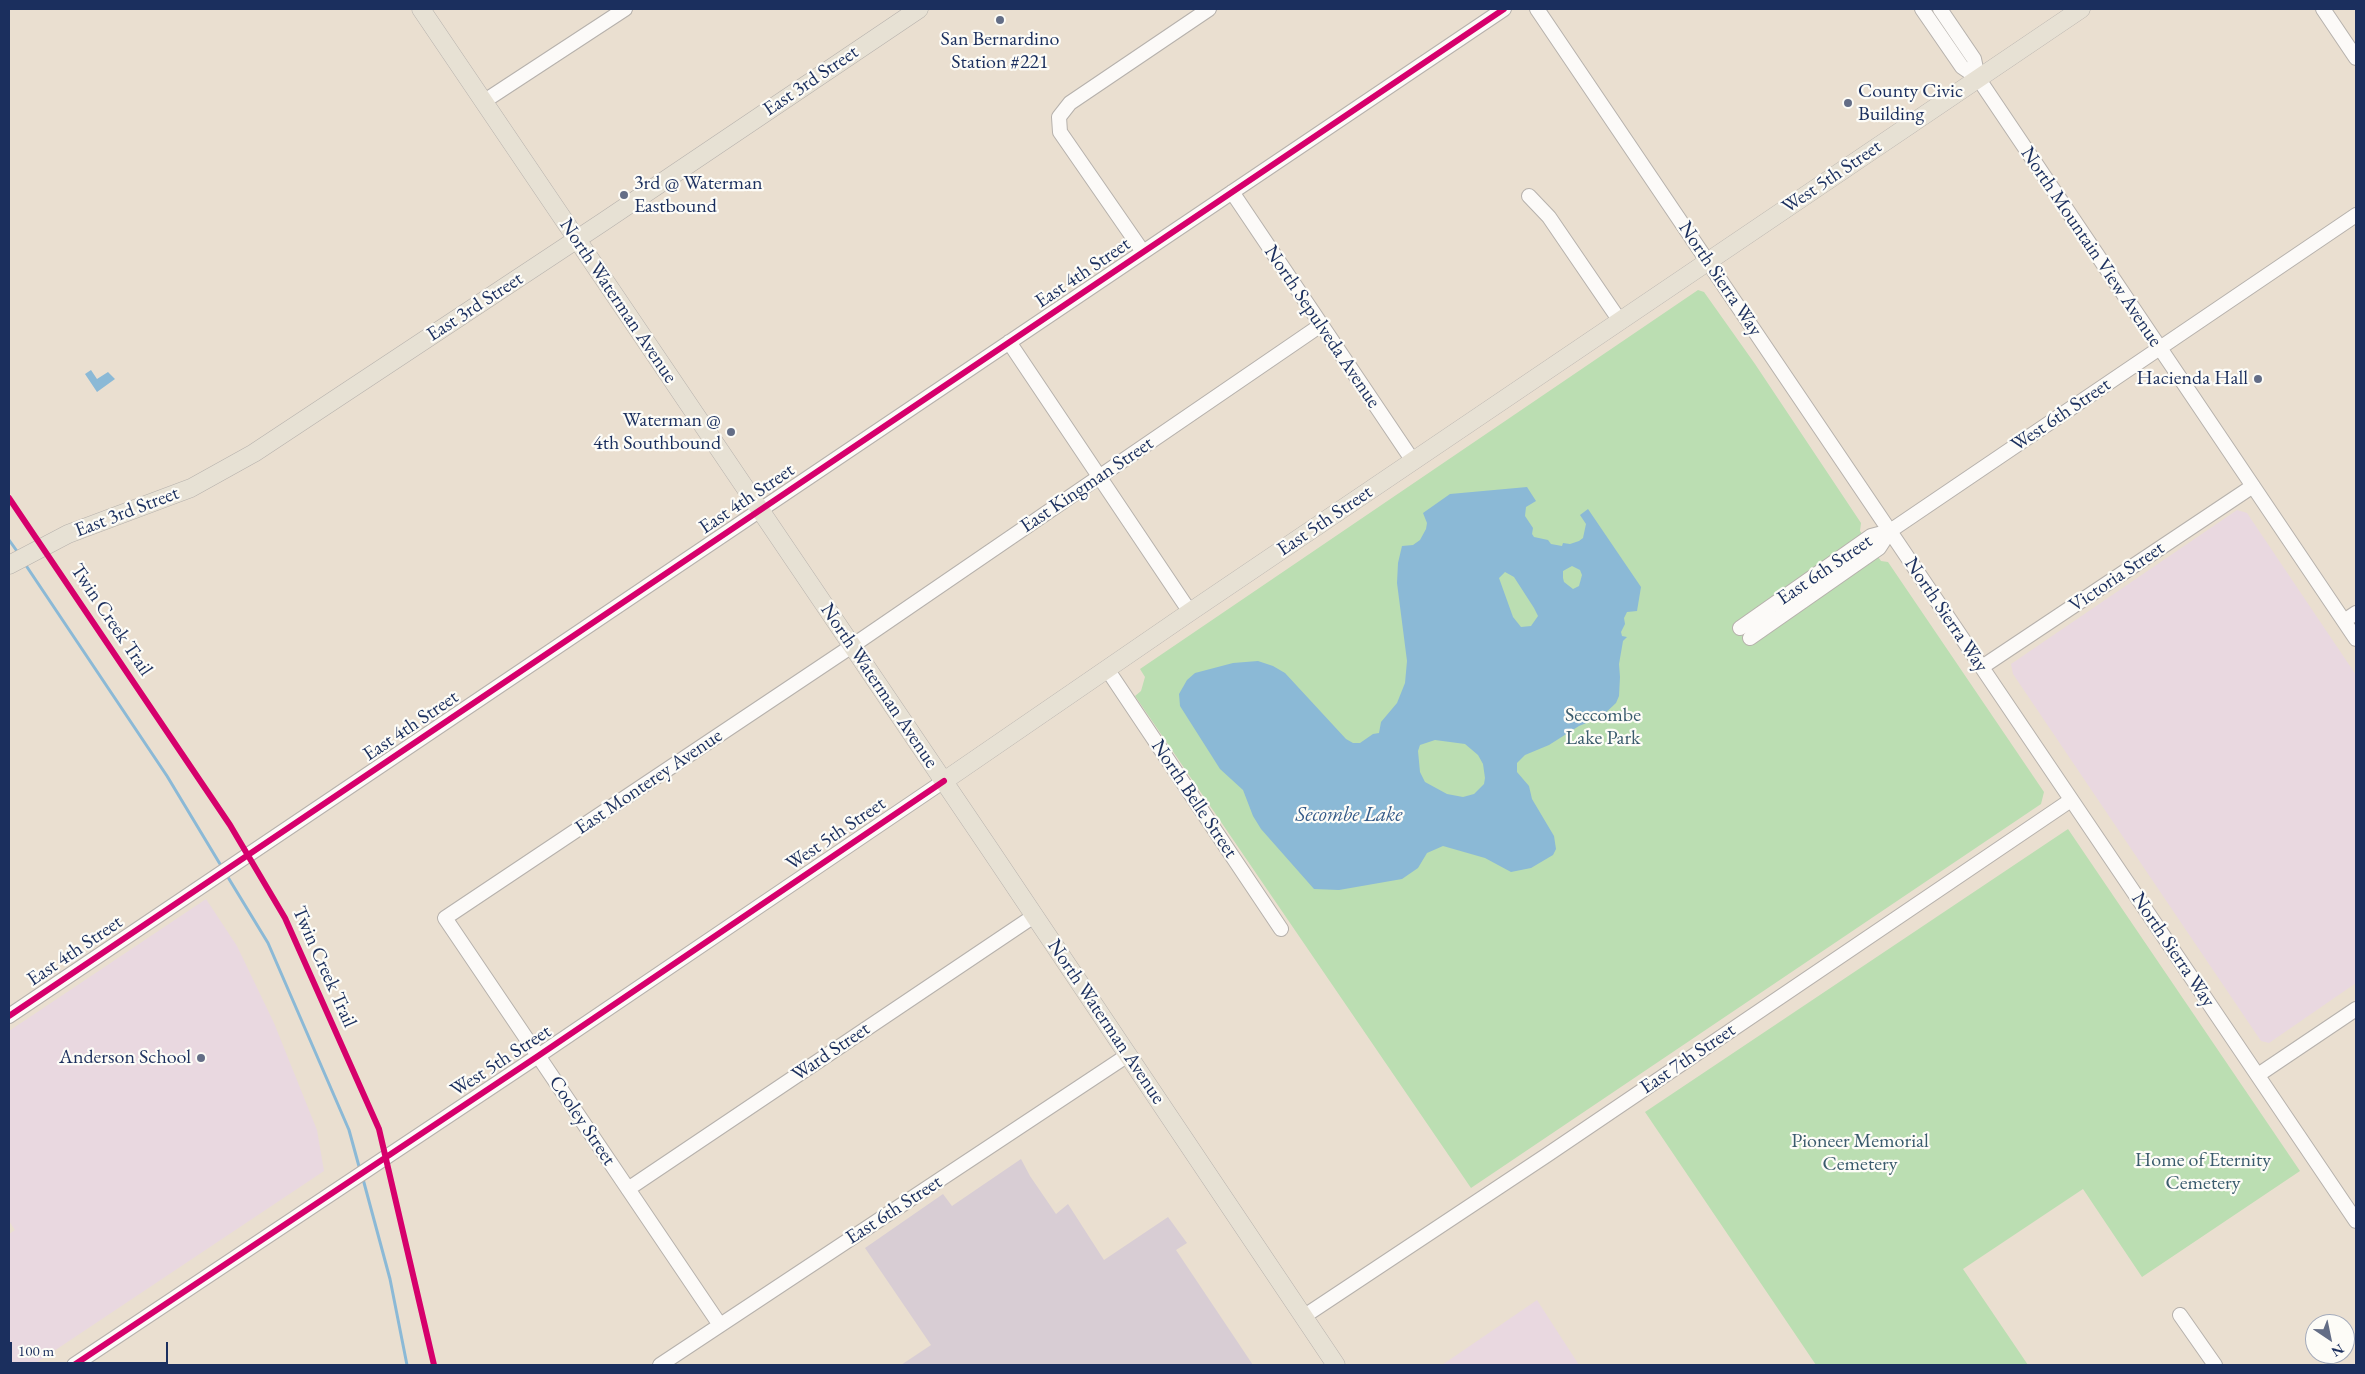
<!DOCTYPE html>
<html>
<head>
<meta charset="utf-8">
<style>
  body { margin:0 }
  #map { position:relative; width:2365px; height:1374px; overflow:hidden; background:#eadfd0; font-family:"EB Garamond",serif }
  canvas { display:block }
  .frame { position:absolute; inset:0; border:10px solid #1b2f5e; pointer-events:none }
  .north { position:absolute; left:2305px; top:1314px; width:50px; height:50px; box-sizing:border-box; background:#fdfcf7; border:1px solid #a3aaba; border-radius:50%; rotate:146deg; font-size:14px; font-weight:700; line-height:20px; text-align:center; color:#1b2f5e }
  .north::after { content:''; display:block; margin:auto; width:18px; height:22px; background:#636d86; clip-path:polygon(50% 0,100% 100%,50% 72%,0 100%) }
  .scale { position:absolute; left:10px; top:1342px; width:158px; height:22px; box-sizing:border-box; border:2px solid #1b2f5e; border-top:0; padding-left:6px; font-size:15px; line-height:18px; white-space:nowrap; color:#1b2f5e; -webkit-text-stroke:4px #fdfcf7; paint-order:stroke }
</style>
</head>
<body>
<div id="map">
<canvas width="2365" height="1374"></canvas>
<div class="frame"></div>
<div class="north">N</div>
<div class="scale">100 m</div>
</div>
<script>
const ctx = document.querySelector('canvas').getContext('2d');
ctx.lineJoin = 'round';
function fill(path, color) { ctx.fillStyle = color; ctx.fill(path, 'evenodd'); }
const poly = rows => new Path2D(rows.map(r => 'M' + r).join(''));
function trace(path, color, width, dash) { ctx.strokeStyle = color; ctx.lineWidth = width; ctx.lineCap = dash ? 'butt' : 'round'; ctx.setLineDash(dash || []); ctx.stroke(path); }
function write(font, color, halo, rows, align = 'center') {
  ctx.font = font + ' "EB Garamond",serif'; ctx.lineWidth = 4.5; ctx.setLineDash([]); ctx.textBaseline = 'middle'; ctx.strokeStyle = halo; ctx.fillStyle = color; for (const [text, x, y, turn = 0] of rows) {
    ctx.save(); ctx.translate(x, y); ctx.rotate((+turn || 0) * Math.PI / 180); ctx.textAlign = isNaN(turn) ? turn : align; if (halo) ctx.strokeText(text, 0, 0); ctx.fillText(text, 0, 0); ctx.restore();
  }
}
fill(poly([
  [2237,510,2247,513,2356,675,2356,983,2269,1043,2261,1041,2013,674,2011,664],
  [206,899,237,946,274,1023,317,1130,324,1171,33,1365,9,1365,9,1234,15,1230,9,1221,9,1031],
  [1537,1300,1579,1365,1442,1365]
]), '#e9d8e0');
fill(poly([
  [1021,1159,1030,1176,1056,1214,1068,1204,1104,1260,1168,1217,1187,1243,1176,1250,1253,1365,901,1365,931,1345,865,1248,943,1194,952,1206]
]), '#d8cdd4');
fill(poly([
  [1698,290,1704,292,1755,364,1861,523,1860,531,1881,561,1888,562,2044,792,2041,804,1471,1188,1135,696,1141,691,1145,677,1140,669],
  [2068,829,2300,1171,2142,1277,2083,1189,1963,1269,2028,1365,1816,1365,1645,1112]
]), '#bbdeb2');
fill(poly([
  [91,370,97,379,108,372,115,379,97,392,85,374],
  [1527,487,1536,501,1526,507,1525,516,1533,528,1532,534,1534,537,1548,540,1551,544,1562,546,1563,543,1570,544,1579,541,1583,538,1586,524,1580,515,1588,509,1641,587,1637,611,1627,612,1624,618,1625,624,1621,632,1622,636,1627,637,1623,641,1619,664,1620,677,1619,696,1616,703,1601,717,1579,726,1549,745,1525,755,1517,763,1517,772,1529,786,1532,799,1554,836,1556,849,1553,855,1531,868,1511,872,1485,858,1443,846,1427,853,1418,868,1402,879,1339,890,1314,889,1261,829,1253,816,1243,790,1220,769,1180,706,1179,694,1187,680,1195,673,1233,663,1258,661,1273,666,1285,673,1346,739,1353,743,1360,743,1373,734,1379,733,1381,722,1397,703,1405,683,1407,661,1397,583,1398,563,1402,546,1413,545,1420,540,1426,529,1427,523,1423,513,1450,494],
  [1572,566,1580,570,1582,575,1579,586,1573,589,1564,582,1563,578,1563,571],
  [1505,572,1514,577,1534,608,1538,616,1531,626,1521,627,1513,617,1499,578],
  [1435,740,1465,744,1478,755,1483,764,1485,778,1484,784,1474,794,1463,797,1447,794,1425,782,1420,772,1418,751,1420,745]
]), '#8bb9d6');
trace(poly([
  [9,540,19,554],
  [25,564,167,776,223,869],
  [226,874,268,943,349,1130,360,1170],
  [363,1179,390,1279,407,1365]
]), '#8bb9d6', 3);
const minor = poly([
  [1537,9,2356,1221],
  [1922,9,1962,67,1978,78,2356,639],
  [1940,9,1974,59,1978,78],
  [2323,9,2356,58],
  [483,102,625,9],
  [1232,192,1413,461],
  [1529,196,1549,217,1620,321],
  [1143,252,1060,132,1059,117,1070,103,1209,9],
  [1009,342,1190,612],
  [2344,621,2356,613],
  [1740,628,1871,536,1890,531,2356,215],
  [1750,638,1879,548,1890,531],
  [1982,667,2253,486],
  [1107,669,1281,929],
  [9,1016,1504,9],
  [2258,1075,2356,1009],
  [628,1189,1034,916],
  [2180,1315,2215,1365],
  [1303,1317,1547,1155,2071,800],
  [720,1325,445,918,852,646,1321,325],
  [74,1365,538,1056,944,781],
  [660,1365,1128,1055]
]);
const major = poly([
  [421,9,991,851,1336,1365],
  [9,565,68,534,191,488,254,453,603,222,919,9],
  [944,781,1190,612,2081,9]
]);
trace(minor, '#b6b1ac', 16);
trace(major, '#b6b1ac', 19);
trace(minor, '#fcfaf8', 14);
trace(major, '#e7e1d4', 18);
trace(poly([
  [9,498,230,825,285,918,379,1129,434,1365],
  [9,1016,1504,9],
  [74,1365,538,1056,944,781]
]), '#d6006c', 6);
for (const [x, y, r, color] of [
  [1000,20,5,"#636d86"],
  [1848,103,5,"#636d86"],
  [624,195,5,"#636d86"],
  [2258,379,5,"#636d86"],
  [731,432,5,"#636d86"],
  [201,1058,5,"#636d86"]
]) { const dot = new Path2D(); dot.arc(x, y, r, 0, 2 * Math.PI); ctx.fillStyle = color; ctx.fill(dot); trace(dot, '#fdfcf7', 2); }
write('20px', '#1b2f5e', '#fdfcf7', [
  ["San Bernardino",1000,40,"center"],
  ["Station #221",1000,63,"center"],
  ["County Civic",1858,92,"left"],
  ["Building",1858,115,"left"],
  ["3rd @ Waterman",634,184,"left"],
  ["Eastbound",634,207,"left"],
  ["Hacienda Hall",2248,379],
  ["Waterman @",721,421],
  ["4th Southbound",721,444],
  ["Anderson School",191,1058]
], 'right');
write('20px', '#1b2f5e', '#fdfcf7', [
  ["East 3rd Street",811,81,-34],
  ["West 5th Street",1832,177,-34],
  ["North Mountain View Avenue",2091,247,56],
  ["East 4th Street",1083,273,-34],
  ["North Sierra Way",1720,279,56],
  ["North Waterman Avenue",618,301,56],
  ["East 3rd Street",475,307,-33],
  ["North Sepulveda Avenue",1322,327,56],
  ["West 6th Street",2061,415,-34],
  ["East Kingman Street",1087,485,-34],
  ["East 4th Street",747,499,-34],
  ["East 3rd Street",127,512,-21],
  ["East 5th Street",1325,521,-34],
  ["East 6th Street",1825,570,-34],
  ["Victoria Street",2117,577,-34],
  ["North Sierra Way",1946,615,56],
  ["Twin Creek Trail",111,620,56],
  ["North Waterman Avenue",879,686,56],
  ["East 4th Street",411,726,-34],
  ["East Monterey Avenue",649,782,-34],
  ["North Belle Street",1194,799,56],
  ["West 5th Street",836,834,-34],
  ["North Sierra Way",2173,950,56],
  ["East 4th Street",75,951,-34],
  ["Twin Creek Trail",324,967,66],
  ["North Waterman Avenue",1106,1022,56],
  ["Ward Street",831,1052,-34],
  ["East 7th Street",1688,1059,-34],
  ["West 5th Street",501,1061,-33],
  ["Cooley Street",582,1121,56],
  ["East 6th Street",894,1210,-33]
]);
write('20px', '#3a5b6d', '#fdfcf7', [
  ["Seccombe",1603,716],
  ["Lake Park",1603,739],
  ["Pioneer Memorial",1860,1142],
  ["Cemetery",1860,1165],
  ["Home of Eternity",2203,1161],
  ["Cemetery",2203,1184]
]);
write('italic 21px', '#345a89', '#fdfcf7', [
  ["Secombe Lake",1349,815]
]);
</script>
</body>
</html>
